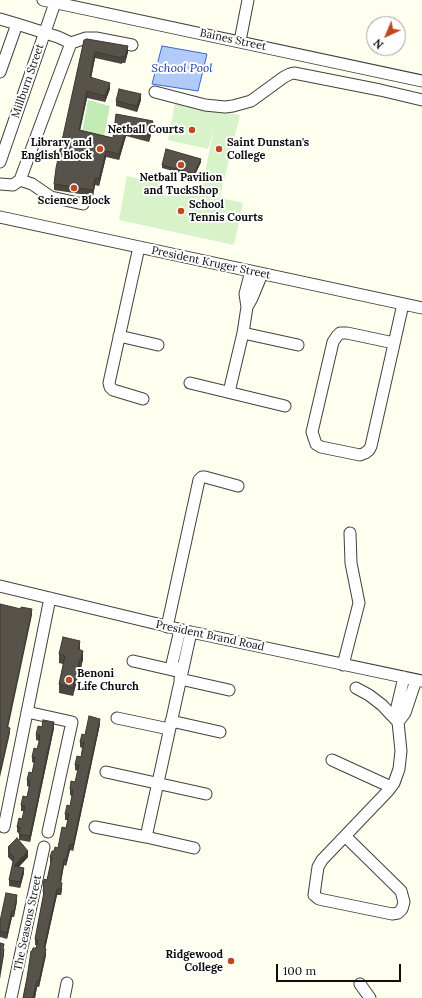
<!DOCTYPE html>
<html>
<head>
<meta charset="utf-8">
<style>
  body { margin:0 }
  #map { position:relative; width:422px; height:998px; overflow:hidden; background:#feffee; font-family:Lora,serif }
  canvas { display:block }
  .north { position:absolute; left:366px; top:16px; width:40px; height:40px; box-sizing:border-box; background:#fff; border:1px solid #9f9f9f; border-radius:50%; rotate:224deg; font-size:11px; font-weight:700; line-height:16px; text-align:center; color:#0e0e0e }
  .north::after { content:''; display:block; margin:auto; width:14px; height:18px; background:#c34620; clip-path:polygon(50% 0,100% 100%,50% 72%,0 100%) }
  .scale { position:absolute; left:276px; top:964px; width:125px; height:18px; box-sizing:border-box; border:2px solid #0e0e0e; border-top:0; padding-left:5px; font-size:12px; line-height:14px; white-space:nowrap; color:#0e0e0e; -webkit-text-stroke:3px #fff; paint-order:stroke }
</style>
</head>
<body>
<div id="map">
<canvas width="422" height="998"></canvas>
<div class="north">N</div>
<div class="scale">100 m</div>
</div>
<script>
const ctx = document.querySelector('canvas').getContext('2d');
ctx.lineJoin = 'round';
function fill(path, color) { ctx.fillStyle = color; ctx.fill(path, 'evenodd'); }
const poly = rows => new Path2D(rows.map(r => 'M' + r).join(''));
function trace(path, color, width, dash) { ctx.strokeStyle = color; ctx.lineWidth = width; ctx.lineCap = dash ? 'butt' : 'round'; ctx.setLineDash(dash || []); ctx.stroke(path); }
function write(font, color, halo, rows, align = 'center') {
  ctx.font = font + ' Lora,serif'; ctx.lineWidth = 4; ctx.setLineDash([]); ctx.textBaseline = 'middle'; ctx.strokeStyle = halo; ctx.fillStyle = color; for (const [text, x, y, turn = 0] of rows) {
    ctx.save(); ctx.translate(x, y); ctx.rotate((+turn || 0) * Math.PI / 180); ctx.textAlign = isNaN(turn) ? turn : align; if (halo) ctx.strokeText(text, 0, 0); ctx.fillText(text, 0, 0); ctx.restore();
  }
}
fill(poly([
  [88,100,110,106,103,142,81,137]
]), '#c3ebb6');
fill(poly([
  [176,97,217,109,217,115,218,111,240,115,220,196,201,190,214,130,208,149,168,140],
  [127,176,243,203,234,245,119,220]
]), '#d8f2c9');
const water = poly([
  [162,46,207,54,198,91,152,84,162,46]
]);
fill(water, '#b1caf8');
trace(water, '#3568d2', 1);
const minor = poly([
  [43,0,422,81],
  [0,19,17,24],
  [240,41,248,0],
  [71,43,86,38,96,38,132,45],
  [0,72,17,24,58,37,71,43,20,180,13,185,0,184],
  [155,92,205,105,225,107,233,106,251,101,284,77,290,74,294,73,380,90,422,100],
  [0,162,56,0],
  [20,180,32,184,51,197,83,204],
  [0,217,422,308],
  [139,247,109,383,110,387,113,390,143,399],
  [247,307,252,298,262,274],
  [243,333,298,345],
  [119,336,158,345],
  [394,343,347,333,340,333,337,336,333,342,312,432,316,444,321,447,360,455,365,453,369,450,371,446,403,304],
  [190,383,285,406],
  [229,392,243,333,247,307,245,294,251,271],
  [0,586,191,632,422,681],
  [167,627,199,480,202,477,205,477,238,486],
  [180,630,172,664,181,672],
  [191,632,146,837,194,848],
  [133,661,181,672],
  [343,665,359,603,351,563,350,533],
  [180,679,229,690],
  [27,712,72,722,48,832],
  [117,718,169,729],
  [171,721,220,732],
  [398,722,405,713,416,680],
  [398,722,396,711,404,677],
  [332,760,391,787],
  [106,772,206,794],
  [4,827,50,598],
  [95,827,146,837],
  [345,836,401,891,404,902,402,909,398,913,392,914,319,899,314,895,318,867,322,860,388,791,394,783,399,769,401,751,398,722,382,705,369,695,356,688],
  [360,984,370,998],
  [11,998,44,847],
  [64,998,67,983]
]);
trace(minor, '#414141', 13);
trace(minor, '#fff', 11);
fill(poly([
  [84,40,128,52,125,63,122,63,122,64,95,58,91,78,110,89,105,102,87,98,80,130,113,138,116,114,153,127,149,142,126,136,119,160,106,157,99,186,95,185,93,196,54,190,54,184],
  [141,100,137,112,116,106,116,101],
  [201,162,194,177,162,168,162,165],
  [80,650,83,659,81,668,80,668,73,696,59,693,59,684,63,664,59,663,59,654],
  [100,724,73,851,70,850,66,866,64,865,61,882,62,889,61,895,57,895,52,917,45,949,46,955,39,987,37,987,35,998,23,998,32,951,36,948,37,945,35,945,35,939,43,897,43,886,47,880,51,863,50,862,50,857,54,851,58,848,66,828,68,820,65,820,65,814,70,806,72,796,70,795,70,789,75,782,78,771,75,770,75,765,81,757,82,748,80,747,80,742,85,735],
  [54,728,30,842,19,840,19,833,17,832,17,827,22,819,24,811,21,811,21,805,27,797,29,787,27,786,27,780,32,773,34,763,32,762,32,757,37,749,39,741,36,740,36,735],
  [8,847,28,857,19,867,24,873,20,888,9,886,9,880,13,862,8,857],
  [17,901,14,917,12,917,7,939,0,937,0,921]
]), '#4b4740');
fill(poly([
  [128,46,128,52,125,63,125,57],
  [95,52,95,58,90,84,90,77],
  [110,83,110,89,105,102,105,96],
  [87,91,87,98,79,136,79,130],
  [141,94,141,100,137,112,137,106],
  [153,121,153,127,149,142,149,135],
  [126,130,126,136,119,160,119,154],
  [106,151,106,157,99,186,99,179],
  [201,159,201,162,194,177,194,174],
  [95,178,95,185,93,196,93,190],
  [32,609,32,615,7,733,7,727],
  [80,641,80,650,78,649],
  [83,651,83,659,81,668,81,659],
  [80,659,80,668,73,696,73,688],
  [100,719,100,724,73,851,73,845],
  [54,722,54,728,30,842,30,836],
  [10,728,10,733,0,777,0,772],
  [70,844,70,850,66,866,66,860],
  [28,851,28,857,14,872,14,866],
  [64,859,64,865,60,888,60,882],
  [24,868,24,873,20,888,20,882],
  [62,883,62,889,61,895,61,889],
  [57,889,57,895,44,954,44,948],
  [17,895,17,901,14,917,14,911],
  [12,911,12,917,7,939,7,933],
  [4,949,4,955,0,979,0,973],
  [46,949,46,955,39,987,39,981],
  [37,981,37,987,35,998,33,998]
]), '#3d3934');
const building = poly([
  [87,39,128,46,125,57,122,56,122,58,95,52,90,77,110,83,105,96,87,91,79,130,113,138,116,114,153,121,149,135,126,130,119,154,106,151,99,179,95,178,93,190,54,184,56,168,84,40,87,39],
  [119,89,141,94,137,106,116,101,119,89],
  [166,149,201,159,194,174,162,165,166,149],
  [0,604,21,609,21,607,32,609,7,727,10,728,0,772,0,604],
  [63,637,80,641,78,649,83,651,81,659,80,659,73,688,59,684,65,656,59,654,63,637],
  [89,716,100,719,73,845,70,844,66,860,64,859,60,882,62,883,61,889,57,889,44,948,46,949,39,981,37,981,33,998,23,998,27,978,31,951,32,951,33,948,36,948,38,940,35,939,44,892,43,891,44,886,43,886,44,879,47,880,52,857,50,857,52,851,54,851,55,847,58,848,62,827,66,828,69,814,65,814,67,805,70,806,73,790,70,789,71,781,75,782,79,765,75,765,77,756,81,757,84,742,80,742,82,734,85,735,89,716],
  [43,720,54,722,30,836,19,834,20,827,17,827,19,818,22,819,25,806,21,805,23,796,27,797,29,788,30,781,27,780,29,772,32,773,34,764,35,757,32,757,34,748,37,749,39,742,40,735,36,735,38,726,42,727,43,720],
  [17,838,28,851,14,866,24,868,20,882,9,880,14,857,8,851,10,849,8,847,17,838],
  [6,893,17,895,14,911,12,911,7,933,0,931,0,921,6,893],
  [0,943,4,944,3,949,4,949,0,973,0,943]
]);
fill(building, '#57524a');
trace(building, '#3d3934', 1);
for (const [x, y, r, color] of [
  [192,130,4,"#c34620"],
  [100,149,4,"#c34620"],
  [219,149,4,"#c34620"],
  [181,165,4,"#c34620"],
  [74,188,4,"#c34620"],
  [181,211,4,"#c34620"],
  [69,680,4,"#c34620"],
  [231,961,4,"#c34620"]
]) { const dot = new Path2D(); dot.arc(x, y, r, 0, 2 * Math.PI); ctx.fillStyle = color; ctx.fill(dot); trace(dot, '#fff', 1.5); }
write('11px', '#0e0e0e', '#fff', [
  ["Baines Street",233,40,12],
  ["Millburn Street",28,81,-71],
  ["President Kruger Street",211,263,12],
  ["President Brand Road",210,636,12],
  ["The Seasons Street",28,923,-78]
]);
write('bold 11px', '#0e0e0e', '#fff', [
  ["Netball Courts",184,130],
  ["Library and",92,143],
  ["English Block",92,156],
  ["Saint Dunstan's",227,143,"left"],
  ["College",227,156,"left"],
  ["Netball Pavilion",181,178,"center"],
  ["and TuckShop",181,191,"center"],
  ["Science Block",74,201,"center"],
  ["School",189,205,"left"],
  ["Tennis Courts",189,218,"left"],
  ["Benoni",77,674,"left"],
  ["Life Church",77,687,"left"],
  ["Ridgewood",223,955],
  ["College",223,968]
], 'right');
write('italic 12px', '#123ca4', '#fff', [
  ["School Pool",182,69]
]);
</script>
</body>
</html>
